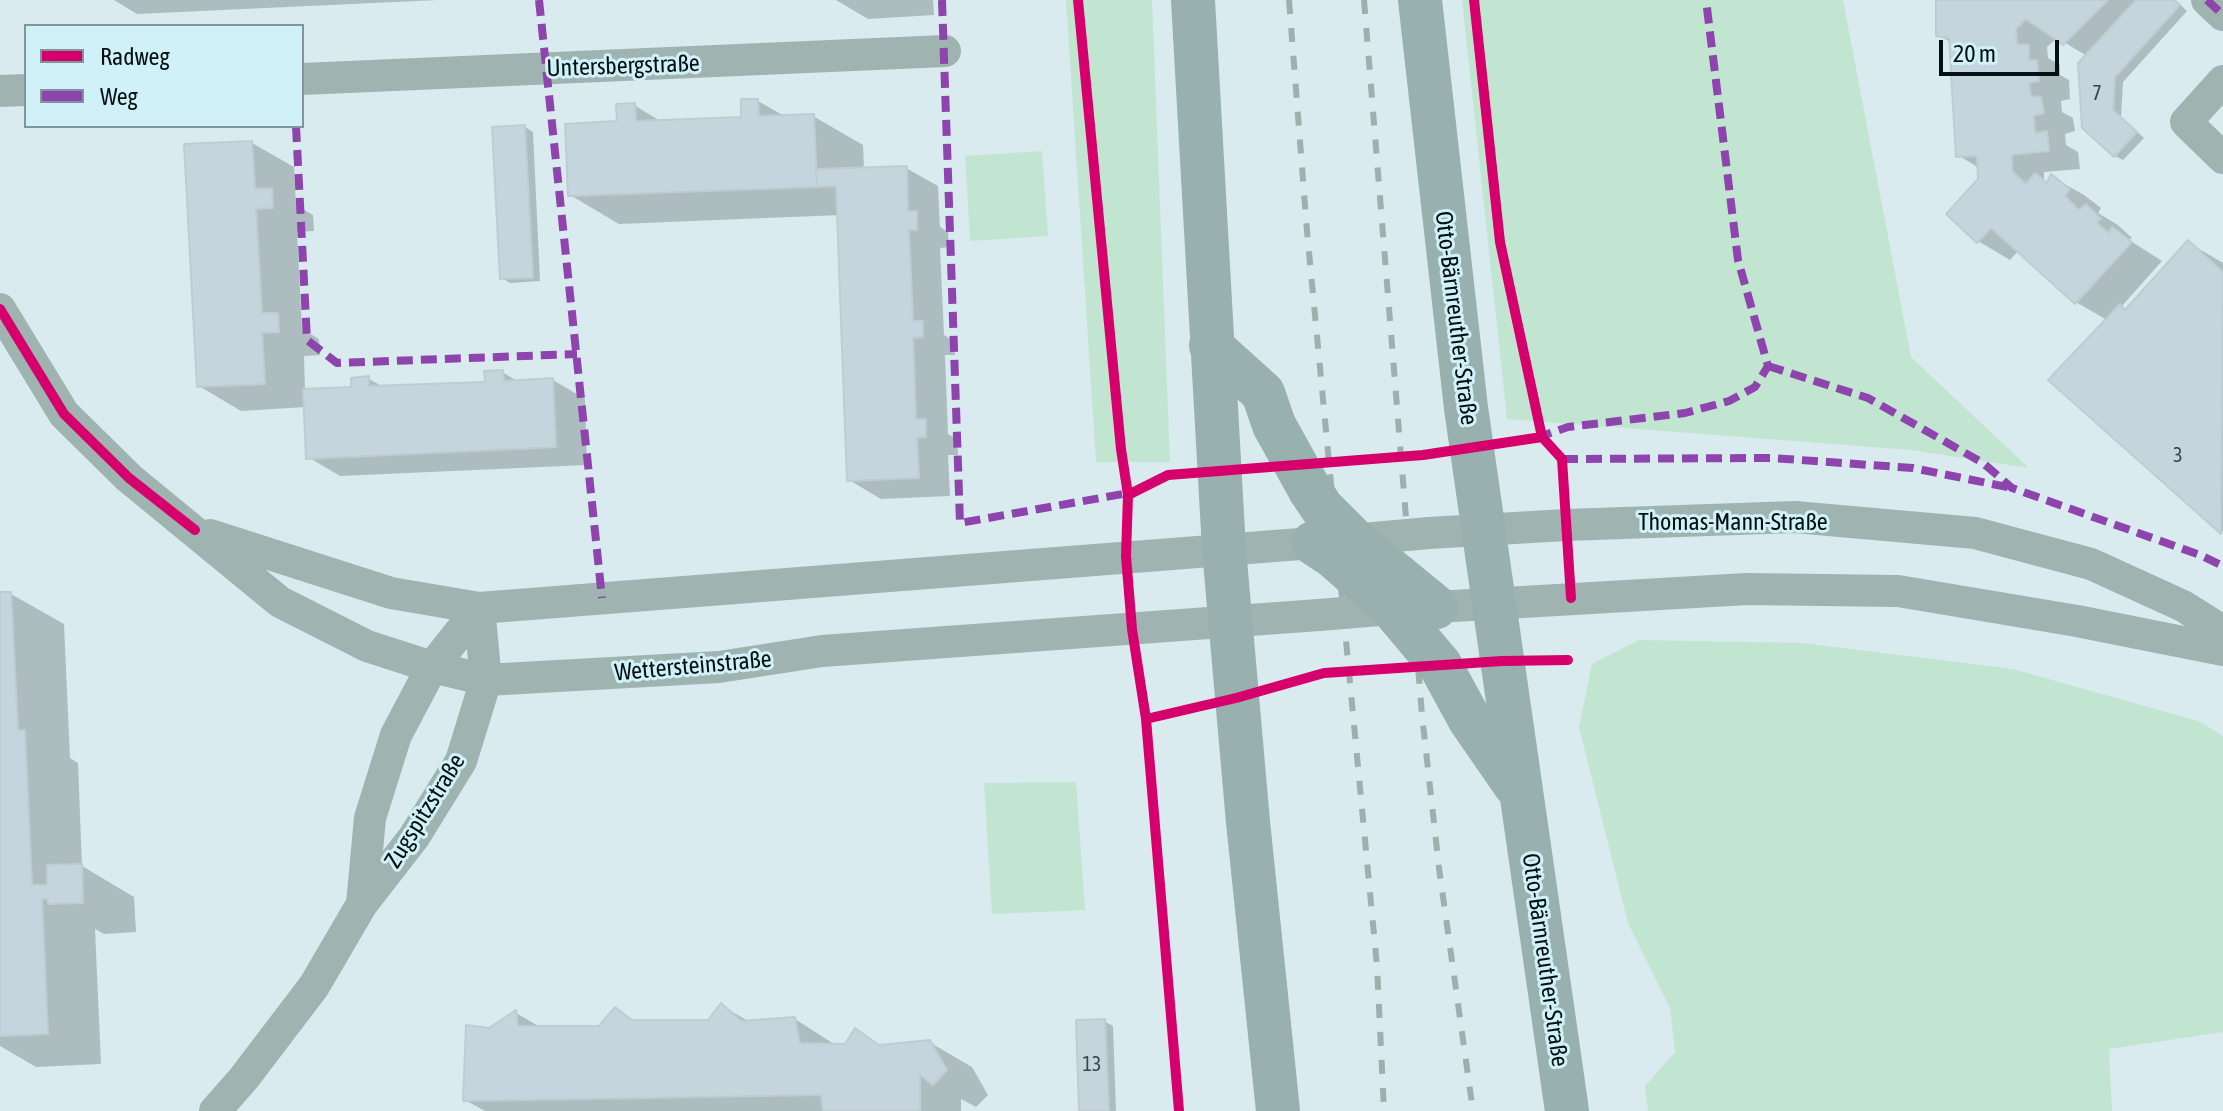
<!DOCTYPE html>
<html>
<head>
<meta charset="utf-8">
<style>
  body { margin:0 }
  #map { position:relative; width:2223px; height:1111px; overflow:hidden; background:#d9ebef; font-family:"Asap Condensed",sans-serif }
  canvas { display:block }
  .legend { position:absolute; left:24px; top:24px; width:280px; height:104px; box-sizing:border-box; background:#d0f1f8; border:2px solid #7f979c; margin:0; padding:10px 14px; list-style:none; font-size:24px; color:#051012 }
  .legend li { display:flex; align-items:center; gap:16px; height:40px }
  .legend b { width:40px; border:2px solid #7f979c }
  .scale { position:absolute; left:1939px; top:40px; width:120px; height:36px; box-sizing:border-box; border:4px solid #051012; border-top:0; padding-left:10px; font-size:24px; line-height:28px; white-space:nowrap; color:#051012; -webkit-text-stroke:6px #d0f1f8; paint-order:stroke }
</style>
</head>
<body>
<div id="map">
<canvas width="2223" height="1111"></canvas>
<ul class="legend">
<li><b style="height:10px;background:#d6006c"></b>Radweg</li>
<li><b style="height:10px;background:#8e44ad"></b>Weg</li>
</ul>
<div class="scale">20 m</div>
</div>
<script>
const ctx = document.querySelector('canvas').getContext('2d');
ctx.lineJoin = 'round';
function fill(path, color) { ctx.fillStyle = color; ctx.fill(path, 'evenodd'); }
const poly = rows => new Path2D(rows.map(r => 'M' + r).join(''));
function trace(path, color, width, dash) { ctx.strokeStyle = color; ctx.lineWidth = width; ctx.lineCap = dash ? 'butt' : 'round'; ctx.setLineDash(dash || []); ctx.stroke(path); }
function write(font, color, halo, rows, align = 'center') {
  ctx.font = font + ' "Asap Condensed",sans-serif'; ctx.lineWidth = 6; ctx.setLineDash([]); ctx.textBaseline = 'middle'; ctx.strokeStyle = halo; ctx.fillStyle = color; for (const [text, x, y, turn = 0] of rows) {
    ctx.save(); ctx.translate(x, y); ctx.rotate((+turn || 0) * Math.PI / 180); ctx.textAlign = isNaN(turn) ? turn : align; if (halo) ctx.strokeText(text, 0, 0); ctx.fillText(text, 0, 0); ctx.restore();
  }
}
fill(poly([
  [1066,0,1152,0,1170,462,1096,462],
  [1462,0,1843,0,1911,357,2029,468,1911,450,1507,419],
  [1042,151,1048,236,970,241,965,156],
  [1639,640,1803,643,2013,669,2198,721,2223,736,2223,1032,2109,1049,2112,1111,1648,1111,1645,1086,1675,1052,1670,1008,1628,923,1579,727,1592,664],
  [1076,782,1085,910,992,914,984,783]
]), '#c2e5d1');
fill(poly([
  [114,0,438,0,137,14],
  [836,0,933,0,934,15,868,19],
  [1938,0,2175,0,2187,11,2123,82,2121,117,2144,138,2123,160,2115,156,2087,56,2057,38,2047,47,2048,58,2060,65,2060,75,2069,80,2070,99,2061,101,2062,112,2073,118,2075,131,2065,134,2066,145,2078,152,2080,169,2044,172,2044,180,2049,183,2052,177,2084,195,2101,208,2098,213,2118,225,2132,238,2129,240,2162,261,2121,307,2127,310,2189,243,2223,263,2223,532,2051,380,2107,320,2076,302,2019,250,2010,260,1978,241,1979,168,1958,155,1952,43,1938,35],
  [758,101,786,117,813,116,863,145,864,169,906,168,938,186,940,227,948,232,949,247,940,248,944,335,954,341,955,355,945,355,948,434,957,439,958,455,948,455,950,496,881,499,849,480,840,215,619,224,570,195,619,123,634,105,662,122,743,119],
  [525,127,533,132,540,281,510,283,502,278],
  [252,143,294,167,296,205,313,215,314,231,297,232,302,329,319,339,320,355,304,356,305,391,353,389,369,379,385,388,487,384,502,372,519,382,553,380,585,399,587,465,340,476,308,457,306,407,241,411,199,386],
  [0,594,11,594,64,624,70,758,78,763,82,866,134,897,136,932,104,934,95,929,101,1064,36,1067,0,1046],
  [722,1006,750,1022,795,1019,837,1046,846,1046,855,1031,882,1046,929,1042,972,1067,988,1095,976,1107,961,1099,961,1111,485,1111,465,1100,490,1030,516,1013,542,1028,600,1028,615,1009,637,1022,708,1022],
  [1104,1021,1113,1026,1116,1111,1081,1111]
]), '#0003');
const building = poly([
  [1936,0,2108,0,2063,45,2026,19,2016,29,2017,44,2029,45,2029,60,2037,60,2039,81,2029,83,2031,96,2041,97,2044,113,2034,116,2035,133,2047,131,2049,151,2012,155,2012,171,2026,184,2035,173,2047,183,2051,174,2070,189,2065,196,2079,210,2086,204,2101,219,2096,222,2109,233,2112,227,2132,242,2075,304,1991,228,1977,243,1946,214,1978,179,1977,156,1956,157,1949,38,1936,36,1936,0],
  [2136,0,2174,0,2180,5,2115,77,2113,110,2137,132,2114,157,2082,128,2078,63,2136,0],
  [741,99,758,99,759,116,814,114,817,187,568,196,565,124,617,121,616,104,635,103,636,121,741,117,741,99],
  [525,125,533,278,500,279,492,127,525,125],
  [252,141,255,189,272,188,273,208,256,209,262,313,278,313,279,332,262,333,265,384,197,387,184,144,252,141],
  [907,166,908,211,917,211,917,230,909,230,913,321,923,321,923,337,913,338,916,419,926,419,926,437,917,438,919,478,847,481,836,186,817,187,816,169,907,166],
  [2188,240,2223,272,2221,534,2048,380,2120,304,2125,310,2188,240],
  [503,370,504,381,553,378,556,447,306,459,303,389,351,387,351,378,369,376,369,386,485,382,484,371,503,370],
  [0,592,11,592,18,730,25,730,32,885,47,885,47,865,82,864,83,903,48,904,48,899,42,899,48,1034,0,1036,0,592],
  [721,1003,741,1021,795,1017,800,1043,845,1044,855,1028,879,1045,930,1040,947,1070,933,1085,920,1075,920,1111,823,1111,821,1095,463,1101,466,1025,489,1028,516,1010,518,1026,599,1026,615,1007,632,1020,708,1020,721,1003],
  [1105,1019,1109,1111,1079,1111,1076,1020,1105,1019]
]);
fill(building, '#c4d5de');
trace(building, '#c0ccd1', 2);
trace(poly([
  [2207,0,2223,15],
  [302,79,945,51],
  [2223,81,2186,122,2223,158],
  [0,91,26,90],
  [0,309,64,414,129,478,280,602,367,646,432,667,486,680,719,667,822,651,1319,615],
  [1429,533,1566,525,1795,517,1975,533,2091,564,2183,606,2223,631],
  [210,535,391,593,479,608,1313,543],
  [1436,607,1747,589,1898,591,2077,621,2223,650],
  [362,904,370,818,396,735,432,667,479,608],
  [215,1111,244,1078,314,986,362,904,414,837,461,761,486,680,479,608]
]), '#9fb4b1', 32);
trace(poly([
  [1193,0,1224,549,1248,822,1278,1111],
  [1420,0,1466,408,1567,1111],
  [1211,346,1263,393,1274,425,1310,490],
  [1440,665,1470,720,1515,785]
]), '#98b1ae', 44);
trace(poly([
  [1289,0,1307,231,1377,966,1384,1111],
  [1364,0,1422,715,1439,868,1473,1111]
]), '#9eafae', 6, [14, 14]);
trace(poly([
  [1341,541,1429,533],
  [1319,615,1404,608]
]), '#9fb4b1', 32);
trace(poly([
  [1310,490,1322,508,1354,540,1436,607],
  [1313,543,1334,557,1393,609,1440,665]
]), '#98b1ae', 44);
trace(poly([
  [539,0,602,598],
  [942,0,960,523,1134,492],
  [2207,0,2223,15],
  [296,126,307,340,337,363,577,354],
  [1768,366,1868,398,1983,463,2012,488,2200,555,2223,566],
  [1536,438,1568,427,1685,413,1729,401,1755,387,1768,366,1738,260,1706,0],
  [1562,459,1772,458,1913,468,2012,488]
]), '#8e44ad', 8, [16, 8]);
trace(poly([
  [1078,0,1121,449,1128,495,1126,556,1132,629,1146,719,1179,1111],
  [1474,0,1500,242,1542,437,1562,459,1571,598],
  [0,309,64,414,129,478,195,530],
  [1128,495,1168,475,1423,455,1542,437],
  [1146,719,1236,698,1324,673,1502,661,1568,660]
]), '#d6006c', 10);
write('20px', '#374347', null, [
  ["7",2097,94],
  ["3",2178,456],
  ["13",1092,1065]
]);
write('24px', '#051012', '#d0f1f8', [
  ["Untersbergstraße",623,66,-2],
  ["Otto-Bärnreuther-Straße",1456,318,83],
  ["Thomas-Mann-Straße",1733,522],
  ["Wettersteinstraße",693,666,-5],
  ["Zugspitzstraße",425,811,-58],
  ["Otto-Bärnreuther-Straße",1545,960,82]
]);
</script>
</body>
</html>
